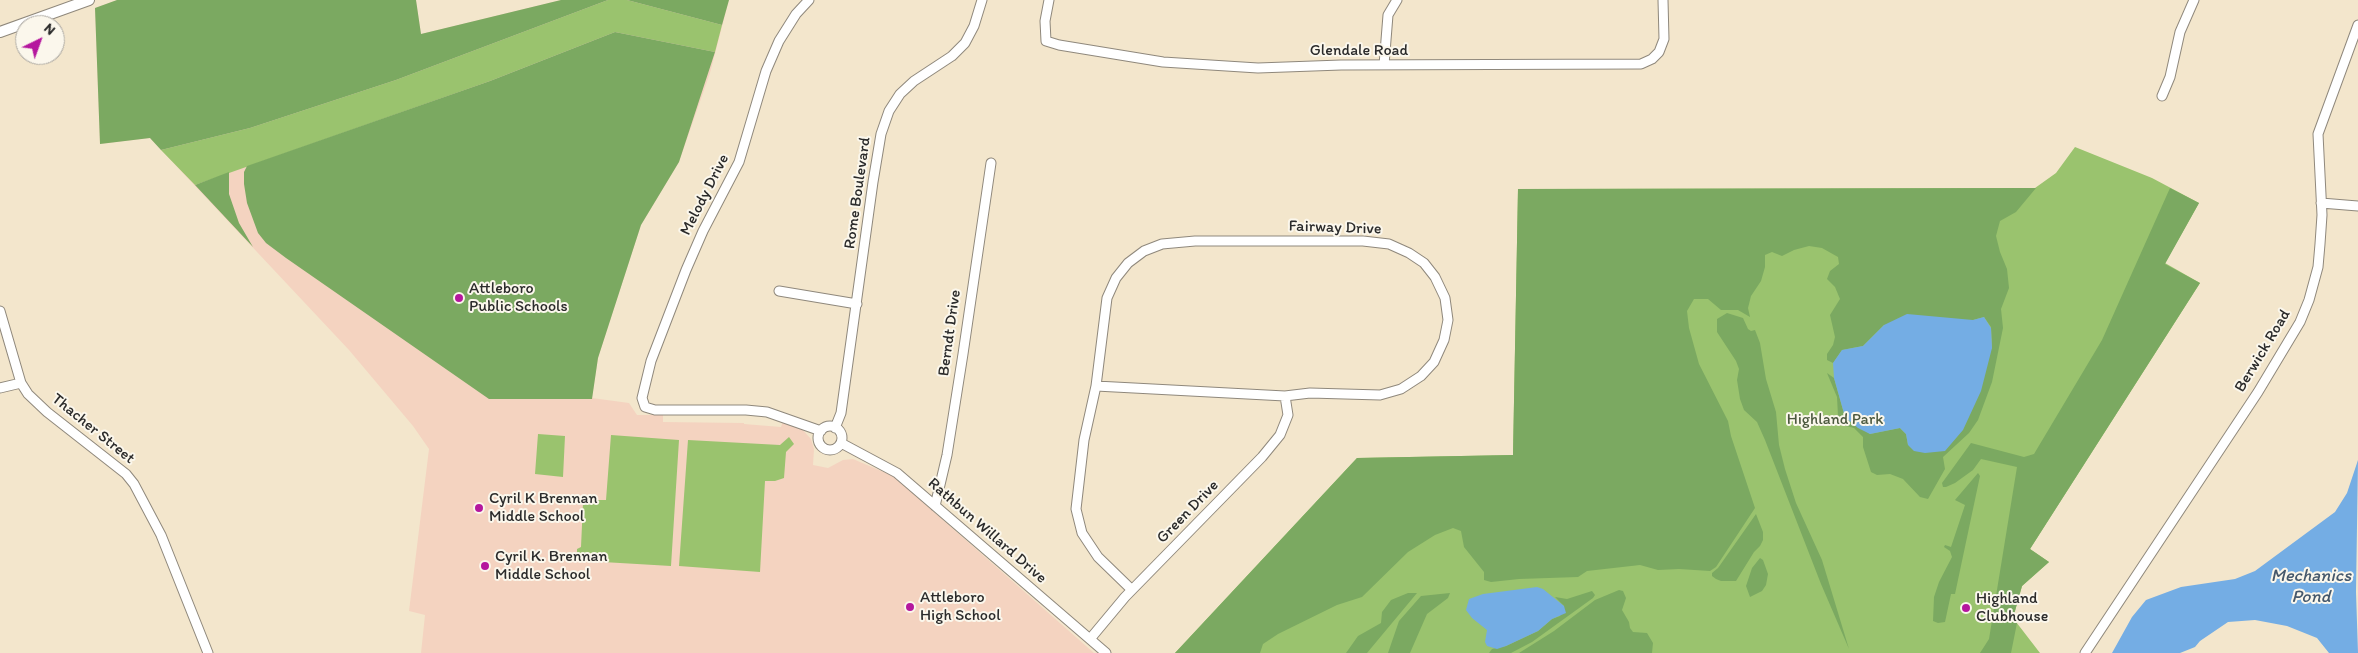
<!DOCTYPE html>
<html>
<head>
<meta charset="utf-8">
<style>
  body { margin:0 }
  #map { position:relative; width:2358px; height:653px; overflow:hidden; background:#f3e6cc; font-family:Itim,sans-serif }
  canvas { display:block }
  .north { position:absolute; left:15px; top:15px; width:50px; height:50px; box-sizing:border-box; background:#fbf7ec; border:1px solid #a8a59f; border-radius:50%; rotate:42deg; font-size:14px; font-weight:700; line-height:20px; text-align:center; color:#2b2b2b }
  .north::after { content:''; display:block; margin:auto; width:18px; height:22px; background:#b5179e; clip-path:polygon(50% 0,100% 100%,50% 72%,0 100%) }
</style>
</head>
<body>
<div id="map">
<canvas width="2358" height="653"></canvas>
<div class="north">N</div>
</div>
<script>
const ctx = document.querySelector('canvas').getContext('2d');
ctx.lineJoin = 'round';
function fill(path, color) { ctx.fillStyle = color; ctx.fill(path, 'evenodd'); }
const poly = rows => new Path2D(rows.map(r => 'M' + r).join(''));
function trace(path, color, width, dash) { ctx.strokeStyle = color; ctx.lineWidth = width; ctx.lineCap = dash ? 'butt' : 'round'; ctx.setLineDash(dash || []); ctx.stroke(path); }
function write(font, color, halo, rows, align = 'center') {
  ctx.font = font + ' Itim,sans-serif'; ctx.lineWidth = 4; ctx.setLineDash([]); ctx.textBaseline = 'middle'; ctx.strokeStyle = halo; ctx.fillStyle = color; for (const [text, x, y, turn = 0] of rows) {
    ctx.save(); ctx.translate(x, y); ctx.rotate((+turn || 0) * Math.PI / 180); ctx.textAlign = isNaN(turn) ? turn : align; if (halo) ctx.strokeText(text, 0, 0); ctx.fillText(text, 0, 0); ctx.restore();
  }
}
fill(poly([
  [117,0,416,0,421,34,561,0,729,0,710,73,679,162,641,225,598,358,592,398,629,403,637,415,663,415,663,422,744,423,744,424,781,427,783,421,800,427,811,439,814,449,813,465,828,468,843,460,853,459,893,476,1094,653,421,653,425,615,409,611,429,449,413,426,349,350,150,138,100,144,95,8]
]), '#f4d3c0');
fill(poly([
  [608,0,627,0,722,25,715,52,615,32,490,81,195,185,161,150,250,128,396,80],
  [2075,147,2152,178,2199,203,2165,263,2200,283,2030,549,2049,562,2022,586,2013,618,2040,653,1175,653,1357,458,1513,455,1518,189,2035,188,2056,173],
  [538,434,565,436,563,477,535,474],
  [611,435,679,440,671,566,603,562,603,554,586,553,581,557,577,553,577,549,581,547,583,503,596,500,606,500],
  [789,437,794,444,786,452,784,478,775,481,765,481,760,572,679,566,688,440,780,445]
]), '#9ac36e');
fill(poly([
  [117,0,416,0,421,34,561,0,608,0,396,80,250,128,161,150,150,138,100,144,95,8],
  [627,0,729,0,722,25],
  [615,32,715,52,679,162,641,225,598,358,592,399,489,399,286,258,266,243,258,233,247,203,244,184,244,172,247,166,490,81],
  [229,172,229,194,239,223,253,247,195,185],
  [2036,188,2016,212,2000,221,1996,236,2000,252,2007,269,2009,288,2001,309,2003,328,1992,382,1978,420,1969,433,1943,457,1945,469,1928,499,1920,497,1903,479,1890,474,1877,475,1871,472,1863,447,1863,437,1854,428,1846,426,1838,416,1837,397,1827,373,1834,378,1845,417,1870,434,1900,428,1906,434,1908,445,1992,348,1991,327,1984,317,1973,320,1884,325,1863,346,1842,350,1833,363,1827,360,1827,354,1833,345,1835,337,1830,315,1840,299,1835,287,1827,279,1830,271,1839,264,1838,257,1822,248,1809,246,1794,250,1782,256,1772,252,1765,255,1765,267,1761,281,1751,296,1748,308,1750,317,1738,310,1721,310,1708,299,1694,299,1687,311,1689,328,1699,364,1728,421,1731,436,1755,508,1716,567,1710,571,1679,569,1658,570,1640,565,1587,571,1578,577,1519,579,1491,582,1484,580,1484,572,1464,547,1461,531,1453,528,1435,535,1408,552,1362,597,1337,605,1278,634,1263,644,1260,653,1175,653,1357,458,1513,455,1518,189],
  [2170,188,2199,203,2165,264,2200,283,2030,549,2049,562,2022,586,2013,618,2017,623,2011,653,1980,653,1989,639,2017,467,1981,459,1973,470,1955,483,1946,487,1943,487,1942,483,1971,443,2024,457,2034,454,2102,340],
  [1727,313,1743,318,1748,329,1751,331,1755,330,1760,343,1766,379,1776,412,1779,445,1785,469,1796,503,1822,560,1849,649,1821,584,1765,440,1757,422,1744,410,1740,399,1737,380,1739,369,1736,361,1717,332,1717,319],
  [1978,473,1980,476,1955,594,1951,594,1945,622,1938,623,1933,621,1934,597,1939,582,1952,557,1950,551,1944,547,1945,545,1951,547,1965,505,1955,500],
  [1756,514,1763,532,1763,540,1760,546,1754,552,1736,581,1721,581,1716,579,1712,576,1712,573,1718,568],
  [1760,558,1763,560,1768,574,1766,585,1762,591,1750,597,1746,586,1752,568],
  [1619,590,1623,591,1626,598,1622,610,1629,622,1630,628,1633,632,1647,633,1653,643,1652,653,1519,653,1554,631,1595,600],
  [1592,591,1595,595,1593,598,1532,642,1511,653,1489,653,1492,649,1506,646,1538,631,1552,619,1560,616,1564,606,1555,597,1567,599],
  [1408,593,1417,593,1367,653,1346,653,1358,636,1381,623,1382,612,1391,600],
  [1450,593,1448,598,1427,614,1410,653,1388,653,1399,621,1421,596]
]), '#7ba961');
fill(poly([
  [1907,314,1973,320,1984,317,1991,328,1992,348,1981,391,1963,430,1945,451,1925,453,1914,451,1908,445,1906,434,1900,428,1870,434,1858,428,1845,417,1834,378,1833,363,1842,350,1863,346,1884,325],
  [2358,460,2356,592,2358,653,2329,653,2317,638,2287,626,2255,620,2228,622,2200,641,2195,647,2180,653,2112,653,2132,617,2146,600,2181,587,2235,579,2255,571,2335,512,2347,493],
  [1537,587,1543,589,1564,606,1566,613,1552,619,1538,631,1506,646,1497,649,1487,646,1485,642,1487,630,1472,618,1466,610,1469,599,1483,594]
]), '#74ade4');
const minor = poly([
  [809,0,796,14,779,41,766,71,739,162,703,231,686,270,651,361,642,398,645,407,655,410,746,410,767,412,821,431],
  [1049,0,1045,21,1046,41,1059,45,1163,62,1258,68,1341,65,1641,64,1652,59,1659,52,1664,39,1663,0],
  [1384,65,1388,15,1397,0],
  [2162,96,2170,77,2180,32,2194,0],
  [2321,203,2358,206],
  [779,291,857,304],
  [0,311,21,383,28,394,47,412,126,474,134,484,161,535,208,653],
  [1096,386,1285,396,1310,393,1380,395,1401,389,1421,376,1434,362,1444,340,1448,320,1445,298,1435,277,1424,263,1409,253,1389,244,1363,241,1195,241,1162,244,1144,251,1128,263,1116,278,1107,298,1096,386,1084,440,1076,509,1082,533,1098,557,1132,590],
  [0,388,21,383],
  '818 438a12 12 0 1 1 24 0a12 12 0 1 1-24 0Z',
  [835,428,841,413,873,182,881,134,889,111,900,94,914,81,952,56,965,43,974,26,982,0],
  [841,443,897,473,1106,653],
  [935,506,947,455,963,354,991,163],
  [1090,639,1125,597,1262,457,1280,435,1288,415,1285,396],
  [2085,653,2258,392,2300,322,2309,300,2318,267,2320,244,2322,215,2318,134,2358,25]
]);
const major = poly([
  [0,32,89,0]
]);
trace(minor, '#8f887c', 11);
trace(major, '#8f887c', 12);
trace(minor, '#fff', 9);
trace(major, '#fff', 10);
for (const [x, y, r, color] of [
  [459,298,5,"#b5179e"],
  [479,508,5,"#b5179e"],
  [485,566,5,"#b5179e"],
  [910,607,5,"#b5179e"],
  [1966,608,5,"#b5179e"]
]) { const dot = new Path2D(); dot.arc(x, y, r, 0, 2 * Math.PI); ctx.fillStyle = color; ctx.fill(dot); trace(dot, '#fbf7ec', 2); }
write('16px', '#2b2b2b', '#fbf7ec', [
  ["Glendale Road",1359,51],
  ["Rome Boulevard",858,193,-82],
  ["Melody Drive",705,195,-63],
  ["Fairway Drive",1335,228,2],
  ["Berndt Drive",950,333,-82],
  ["Berwick Road",2263,351,-59],
  ["Thacher Street",93,429,39],
  ["Green Drive",1188,512,-46],
  ["Rathbun Willard Drive",987,531,41]
]);
write('16px', '#2b2b2b', '#fbf7ec', [
  ["Attleboro",469,289],
  ["Public Schools",469,307],
  ["Cyril K Brennan",489,499],
  ["Middle School",489,517],
  ["Cyril K. Brennan",495,557],
  ["Middle School",495,575],
  ["Attleboro",920,598],
  ["High School",920,616],
  ["Highland",1976,599],
  ["Clubhouse",1976,617]
], 'left');
write('16px', '#4c593f', '#fbf7ec', [
  ["Highland Park",1835,420]
]);
write('italic 18px', '#45586c', '#fbf7ec', [
  ["Mechanics",2311,576],
  ["Pond",2311,597]
]);
</script>
</body>
</html>
